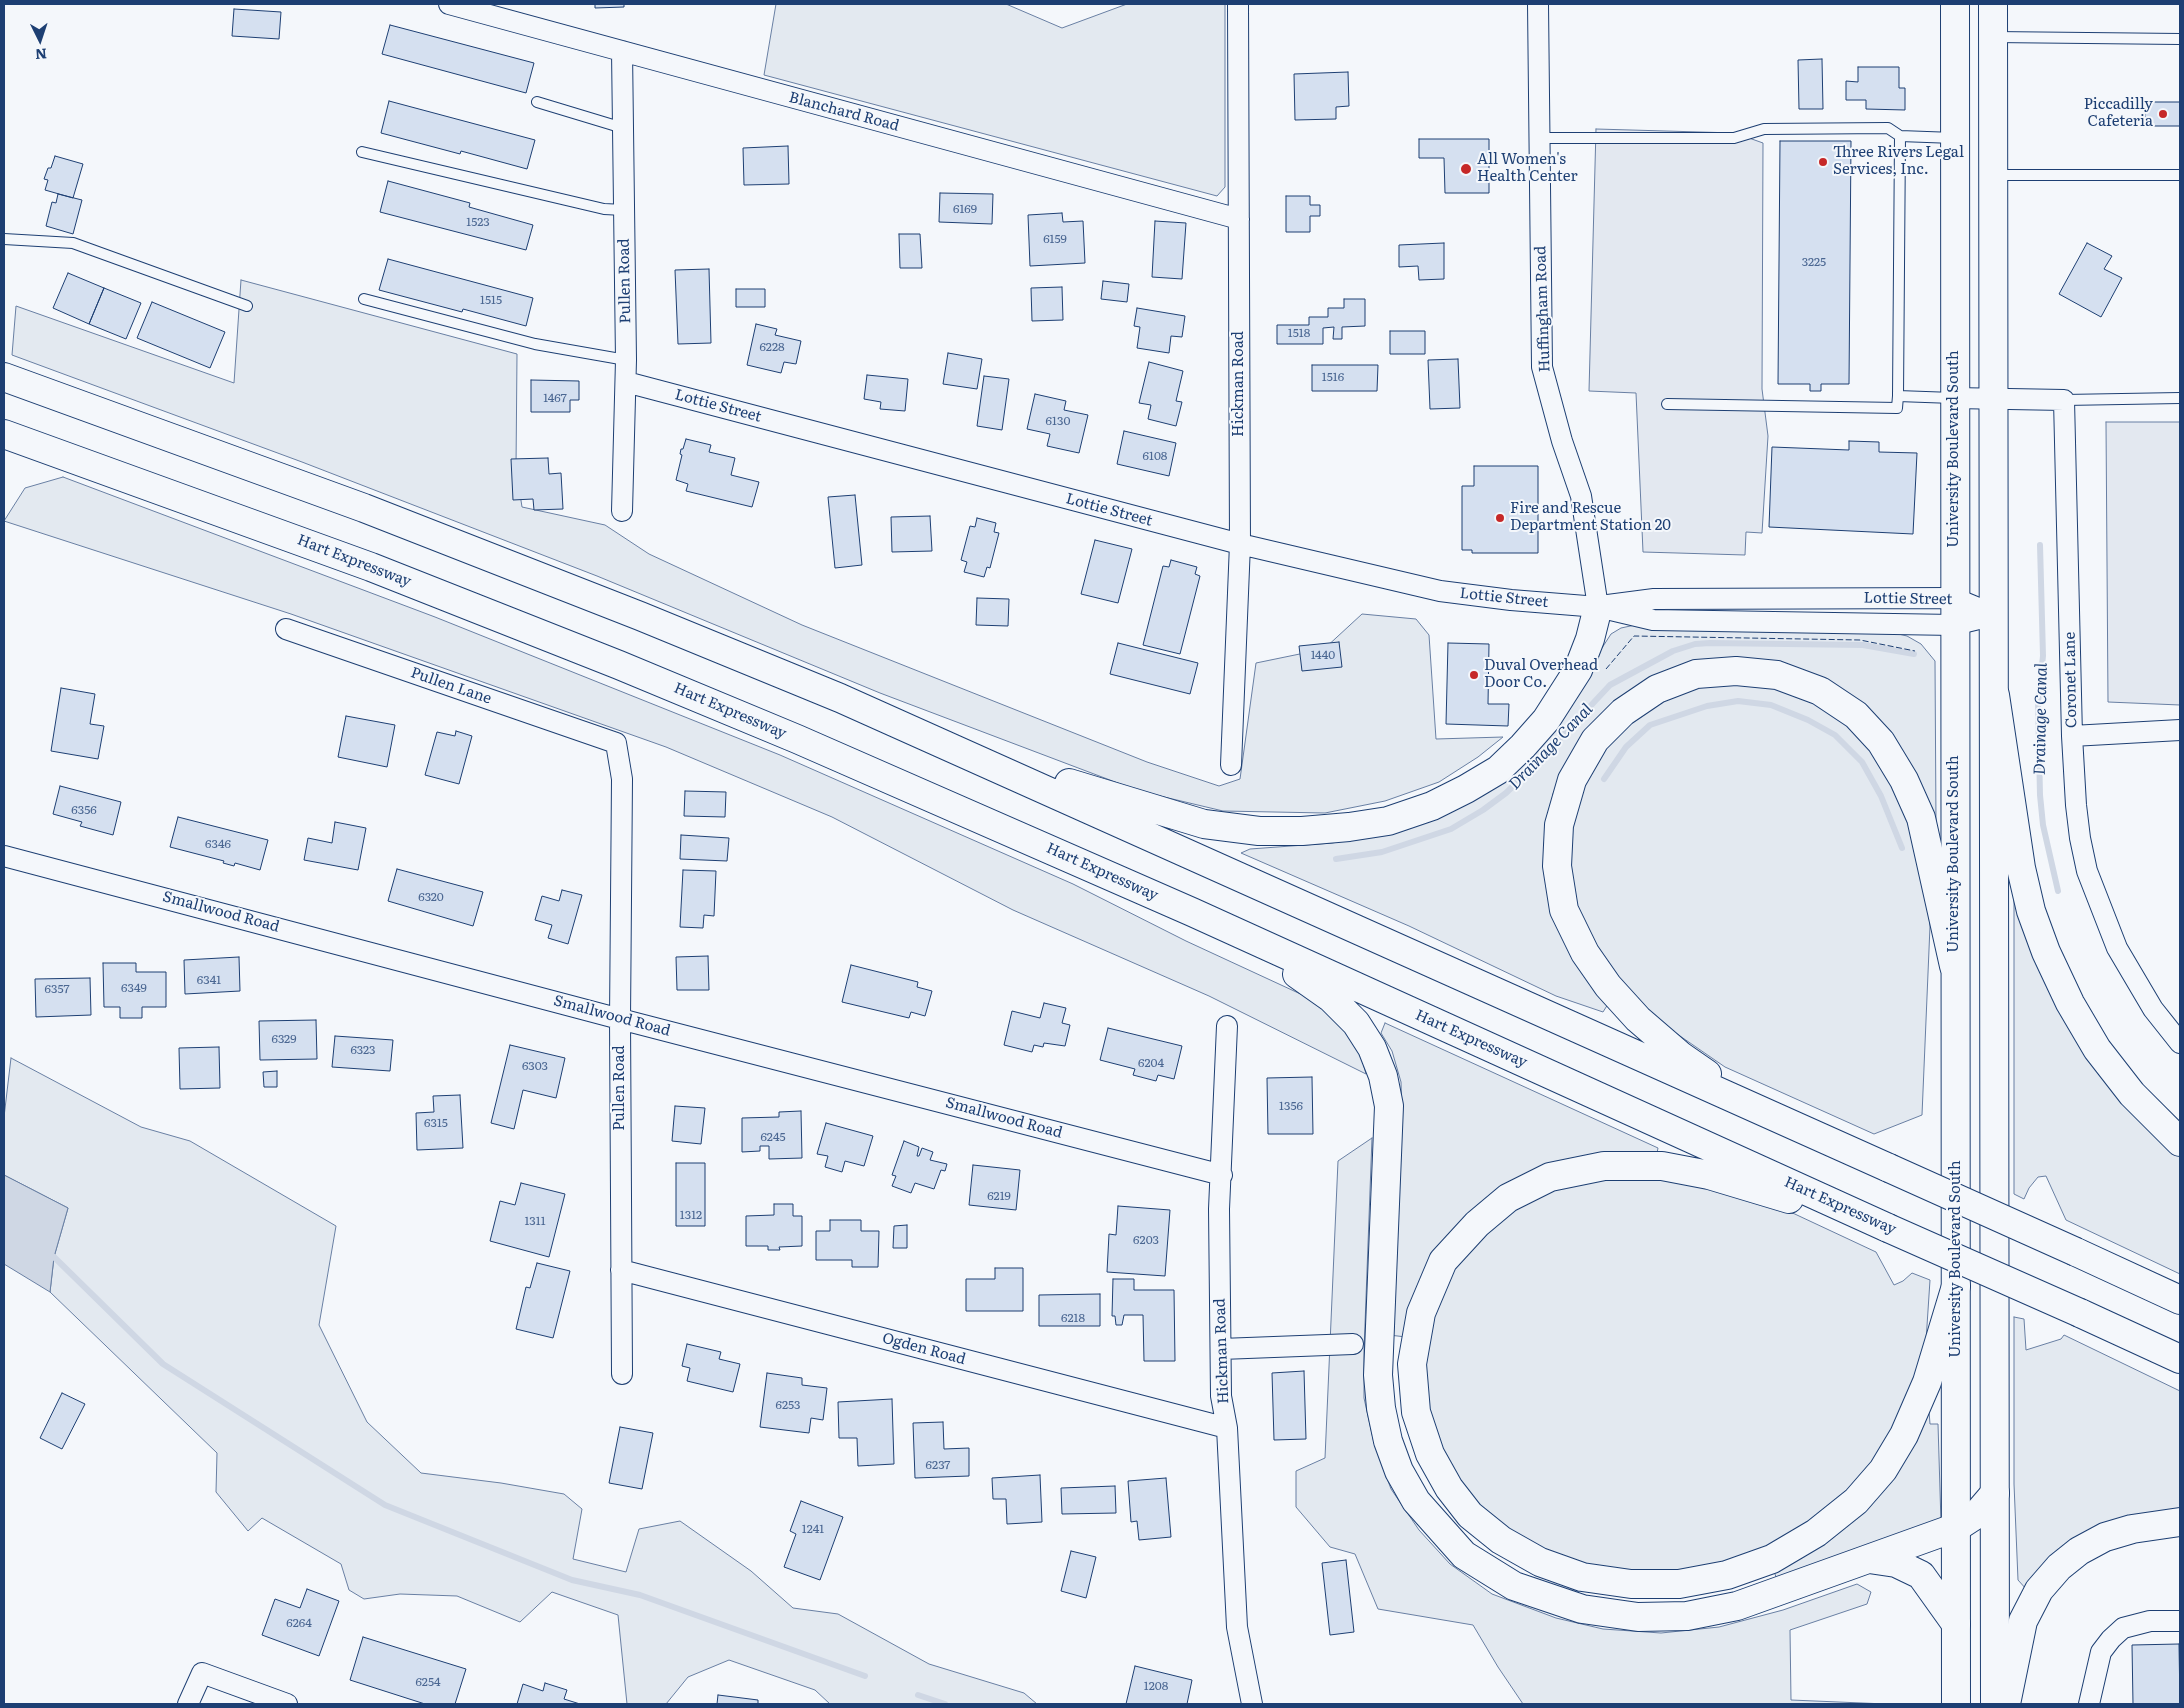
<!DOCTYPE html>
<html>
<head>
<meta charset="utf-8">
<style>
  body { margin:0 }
  #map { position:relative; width:2184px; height:1708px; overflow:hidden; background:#f4f7fb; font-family:Literata,serif }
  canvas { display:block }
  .frame { position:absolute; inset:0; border:5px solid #1d3f73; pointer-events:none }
  .north { position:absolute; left:15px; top:15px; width:50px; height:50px; -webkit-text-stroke:4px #f4f7fb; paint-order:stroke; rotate:176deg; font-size:14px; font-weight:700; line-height:20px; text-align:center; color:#1d3f73 }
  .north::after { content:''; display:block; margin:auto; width:18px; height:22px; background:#1d3f73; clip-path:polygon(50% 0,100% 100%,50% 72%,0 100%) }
</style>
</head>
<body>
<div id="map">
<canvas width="2184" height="1708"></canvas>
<div class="frame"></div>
<div class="north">N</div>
</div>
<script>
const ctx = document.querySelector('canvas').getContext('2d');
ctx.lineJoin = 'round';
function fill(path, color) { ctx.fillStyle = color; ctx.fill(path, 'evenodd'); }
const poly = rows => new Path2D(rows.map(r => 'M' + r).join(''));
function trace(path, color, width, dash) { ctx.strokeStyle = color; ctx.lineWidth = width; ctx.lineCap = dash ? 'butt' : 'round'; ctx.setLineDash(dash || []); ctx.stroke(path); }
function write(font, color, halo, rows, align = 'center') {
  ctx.font = font + ' Literata,serif'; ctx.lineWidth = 4; ctx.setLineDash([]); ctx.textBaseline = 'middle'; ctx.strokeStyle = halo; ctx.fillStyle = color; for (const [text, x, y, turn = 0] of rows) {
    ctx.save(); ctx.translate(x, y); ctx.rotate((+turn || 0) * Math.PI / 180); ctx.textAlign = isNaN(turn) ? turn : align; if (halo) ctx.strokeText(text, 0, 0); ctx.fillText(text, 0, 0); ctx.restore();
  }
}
const green = poly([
  [776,4,1006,4,1062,28,1127,4,1225,4,1225,187,1217,196,764,75,776,4],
  [241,280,517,354,516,468,522,507,605,525,649,554,802,625,1147,762,1219,786,1240,779,1256,663,1324,649,1362,614,1416,619,1429,635,1436,739,1503,737,1478,757,1439,782,1385,801,1325,813,1223,811,1139,791,880,693,597,576,302,462,12,355,16,306,234,383,241,280],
  [63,477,435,617,780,755,1073,884,1186,941,1307,997,1338,1020,1360,1051,1366,1074,1209,996,1013,910,832,817,666,747,291,614,4,521,25,488,63,477],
  [1635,625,1890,632,1907,636,1921,644,1935,661,1936,823,1866,711,1709,663,1570,756,1553,794,1544,844,1547,888,1560,930,1608,1004,1603,1012,1556,996,1409,926,1241,853,1250,849,1332,843,1372,836,1543,739,1611,634,1621,628,1635,625],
  [1745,682,1787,690,1822,703,1858,732,1887,771,1910,817,1923,860,1930,926,1922,1115,1874,1134,1725,1067,1664,1025,1623,991,1580,923,1566,840,1575,801,1618,727,1672,694,1709,684,1745,682],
  [2014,895,2025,922,2180,1151,2180,1274,2066,1220,2046,1176,2038,1177,2029,1188,2024,1199,2014,1194,2014,895],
  [1385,1023,1658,1148,1656,1158,1488,1200,1406,1337,1389,1335,1402,1119,1401,1082,1392,1051,1381,1033,1385,1023],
  [11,1058,141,1127,190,1141,336,1226,319,1325,367,1422,421,1473,501,1483,564,1494,582,1509,573,1559,626,1572,639,1529,680,1521,751,1571,793,1608,838,1614,929,1664,1024,1693,1037,1704,830,1704,815,1690,729,1660,688,1677,666,1704,627,1704,618,1615,552,1592,520,1622,457,1596,400,1594,364,1599,349,1590,341,1564,262,1518,248,1531,216,1492,217,1453,50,1292,54,1257,68,1208,4,1175,4,1117,11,1058],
  [1372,1138,1364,1351,1364,1398,1374,1443,1391,1489,1419,1530,1450,1564,1492,1594,1556,1618,1603,1629,1661,1633,1719,1627,1783,1610,1857,1584,1871,1592,1867,1604,1790,1630,1791,1700,1886,1704,1523,1704,1498,1667,1473,1625,1378,1609,1355,1554,1330,1547,1296,1507,1296,1471,1325,1458,1338,1161,1372,1138],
  [1651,1174,1767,1201,1876,1252,1894,1285,1903,1281,1912,1273,1930,1280,1926,1341,1918,1376,1891,1440,1833,1509,1752,1557,1657,1575,1575,1564,1535,1548,1474,1503,1452,1472,1435,1437,1426,1405,1423,1364,1430,1320,1445,1280,1492,1224,1520,1205,1559,1185,1651,1174],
  [2014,1317,2024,1319,2026,1350,2061,1339,2064,1335,2180,1391,2180,1514,2027,1590,2018,1580,2014,1484,2014,1317],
  [1929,1411,1930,1424,1938,1424,1941,1523,1778,1582,1773,1569,1929,1411]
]);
fill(green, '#e3e9f0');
trace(green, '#687fa3', 1);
const parking = poly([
  [1596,129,1735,133,1763,143,1762,389,1768,436,1762,533,1746,532,1745,555,1643,552,1636,393,1589,391,1596,129],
  [2106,422,2180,422,2180,705,2108,702,2106,422]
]);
fill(parking, '#e3e8f0');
trace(parking, '#687fa3', 1);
const water = poly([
  [4,1175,68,1208,54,1257,50,1292,4,1264,4,1175]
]);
fill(water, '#cfd7e4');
trace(water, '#687fa3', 1);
trace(poly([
  [2040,545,2043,656,2038,702,2040,795,2043,825,2058,891],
  [1604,779,1626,747,1650,725,1707,706,1738,701,1771,705,1808,720,1835,735,1862,762,1881,796,1902,848],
  [1336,859,1382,852,1451,829,1483,810,1506,793,1542,758,1610,685,1673,651,1695,644,1710,643,1863,645,1914,654],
  [54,1257,163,1364,385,1505,572,1580,640,1595,865,1676],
  [918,1695,945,1704]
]), '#cfd7e4', 6);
const building = poly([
  [595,4,624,4,624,7,595,8,595,4],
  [234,9,281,12,279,39,232,36,234,9],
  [390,25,534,63,526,93,382,54,390,25],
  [1822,59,1823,109,1799,109,1798,60,1822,59],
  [1858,67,1899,67,1899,88,1905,88,1905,110,1866,109,1866,100,1846,100,1846,81,1858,82,1858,67],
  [1348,72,1349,106,1336,107,1336,119,1295,120,1294,74,1348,72],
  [389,101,535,140,527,169,461,151,460,154,381,133,389,101],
  [2145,102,2180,102,2180,126,2145,126,2145,102],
  [1419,139,1489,139,1489,193,1445,193,1444,158,1419,158,1419,139],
  [1780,141,1851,141,1849,384,1821,384,1821,391,1810,391,1810,384,1778,384,1780,141],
  [788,146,789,184,744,185,743,148,788,146],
  [55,156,83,164,73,198,45,190,48,180,44,179,48,168,51,168,55,156],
  [388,181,470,203,469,207,533,225,526,250,380,212,388,181],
  [940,193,993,194,992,224,939,222,940,193],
  [58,194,82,200,73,234,46,226,52,202,56,203,58,194],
  [1286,196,1310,196,1310,205,1320,205,1320,216,1310,216,1310,232,1286,232,1286,196],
  [1062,213,1063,222,1083,221,1085,263,1030,266,1028,215,1062,213],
  [1155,221,1186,223,1182,279,1152,277,1155,221],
  [899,234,920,234,922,268,900,268,899,234],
  [1444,243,1444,279,1419,280,1418,266,1399,267,1399,245,1444,243],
  [2087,243,2112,256,2104,269,2122,278,2101,317,2059,294,2087,243],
  [388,259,533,298,526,326,463,309,462,312,379,290,388,259],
  [709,269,711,343,678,344,675,270,709,269],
  [68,273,104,288,89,324,53,308,68,273],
  [1103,281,1129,284,1127,302,1101,299,1103,281],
  [1062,287,1063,320,1032,321,1031,288,1062,287],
  [104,288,141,303,126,339,89,324,104,288],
  [736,289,765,289,765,307,736,307,736,289],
  [1344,299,1365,299,1365,326,1342,327,1342,339,1333,339,1334,327,1323,328,1323,344,1277,344,1277,325,1309,325,1309,317,1328,317,1328,308,1344,308,1344,299],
  [152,302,225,332,210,368,137,338,152,302],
  [1137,308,1185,316,1182,337,1171,336,1169,353,1137,348,1140,327,1134,326,1137,308],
  [756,324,777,329,775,335,801,341,796,364,784,362,781,373,747,365,756,324],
  [1390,331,1425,331,1425,354,1390,354,1390,331],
  [948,353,982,359,977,389,943,384,948,353],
  [1458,359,1460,408,1430,409,1428,360,1458,359],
  [1149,362,1183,371,1176,401,1182,402,1176,426,1148,419,1151,405,1139,403,1149,362],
  [1312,365,1378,365,1377,391,1312,391,1312,365],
  [867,375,908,379,905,411,880,409,881,402,864,399,867,375],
  [984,376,1009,379,1002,430,977,426,984,376],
  [531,380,579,381,579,400,570,400,570,412,531,412,531,380],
  [1035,394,1066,401,1064,410,1088,415,1079,453,1047,446,1050,434,1027,429,1035,394],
  [1124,431,1176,443,1169,476,1117,464,1124,431],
  [686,439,711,445,709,452,735,458,731,475,759,482,752,507,686,491,688,484,676,480,682,455,680,454,681,449,683,449,686,439],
  [1849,441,1879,442,1879,452,1917,453,1913,534,1769,527,1772,447,1849,450,1849,441],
  [548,458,549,474,561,473,563,509,534,510,533,499,513,500,511,459,548,458],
  [1474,466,1538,466,1538,553,1472,553,1472,550,1462,550,1462,486,1474,486,1474,466],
  [855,495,862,565,835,568,828,497,855,495],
  [930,516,932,551,892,552,891,517,930,516],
  [977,518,996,523,994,532,999,533,990,568,987,567,984,577,964,572,967,562,961,560,970,526,975,527,977,518],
  [1095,540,1132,549,1118,603,1081,594,1095,540],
  [1171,560,1197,567,1195,574,1200,576,1180,654,1143,645,1163,566,1169,567,1171,560],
  [977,598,1009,599,1008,626,976,625,977,598],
  [1339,642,1342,667,1302,671,1299,646,1339,642],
  [1118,643,1198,663,1190,694,1110,674,1118,643],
  [1448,643,1489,644,1488,704,1509,704,1508,726,1446,724,1448,643],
  [61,688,95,694,90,724,104,726,98,759,51,751,61,688],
  [346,716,395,725,387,767,338,757,346,716],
  [456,731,472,736,459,784,425,775,437,732,455,736,456,731],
  [60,786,121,802,113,835,80,826,82,822,53,814,60,786],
  [685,791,726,792,725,817,684,816,685,791],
  [178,817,268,840,260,870,235,863,234,866,223,863,224,861,170,847,178,817],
  [335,822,366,828,358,870,304,860,308,838,332,843,335,822],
  [681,835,729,838,727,861,680,859,681,835],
  [397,869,483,892,473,926,388,901,397,869],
  [683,870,716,871,714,916,704,915,703,928,680,927,683,870],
  [562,890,582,895,568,944,548,938,552,925,535,920,542,896,559,901,562,890],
  [708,956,709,990,677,990,676,957,708,956],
  [239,957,240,991,185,994,184,960,239,957],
  [103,963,136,963,136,972,166,972,166,1007,142,1007,142,1018,120,1018,120,1007,104,1007,103,963],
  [851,965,918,982,917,987,932,991,925,1016,911,1012,909,1018,842,1002,851,965],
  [90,978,91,1015,36,1017,35,979,90,978],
  [1044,1003,1066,1008,1062,1023,1070,1025,1065,1046,1044,1043,1043,1047,1034,1045,1032,1052,1004,1045,1012,1011,1040,1018,1044,1003],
  [316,1020,317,1059,260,1060,259,1021,316,1020],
  [1108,1028,1182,1046,1174,1079,1158,1075,1156,1081,1133,1075,1135,1069,1100,1060,1108,1028],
  [335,1036,393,1040,390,1071,332,1067,335,1036],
  [510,1045,565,1058,556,1098,523,1090,514,1129,491,1123,510,1045],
  [219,1047,220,1088,180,1089,179,1048,219,1047],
  [277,1071,277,1087,264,1087,263,1072,277,1071],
  [1312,1077,1313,1134,1268,1134,1267,1078,1312,1077],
  [460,1095,463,1148,417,1150,416,1113,434,1112,433,1096,460,1095],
  [675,1106,705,1108,701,1144,672,1141,675,1106],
  [801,1111,802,1158,769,1159,769,1146,760,1146,760,1151,742,1152,742,1118,779,1117,779,1112,801,1111],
  [826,1123,873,1136,864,1166,845,1161,842,1172,825,1167,828,1156,817,1154,826,1123],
  [904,1141,919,1147,917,1156,919,1156,922,1148,933,1152,930,1160,947,1164,945,1171,941,1170,934,1189,915,1183,911,1193,892,1186,896,1176,892,1175,904,1141],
  [676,1163,705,1163,705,1226,676,1226,676,1163],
  [973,1165,1020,1170,1016,1210,969,1205,973,1165],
  [521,1183,565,1194,549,1257,490,1241,500,1201,515,1205,521,1183],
  [774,1204,793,1204,793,1216,802,1216,802,1246,779,1247,780,1250,768,1250,768,1246,746,1246,746,1216,774,1215,774,1204],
  [1118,1206,1170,1210,1165,1276,1107,1272,1109,1234,1116,1235,1118,1206],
  [830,1220,861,1220,861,1231,879,1231,878,1267,852,1267,852,1260,816,1260,816,1231,830,1231,830,1220],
  [907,1225,907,1248,893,1248,894,1226,907,1225],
  [537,1263,570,1271,553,1338,516,1329,526,1287,530,1288,537,1263],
  [995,1268,1023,1268,1023,1311,966,1311,966,1279,995,1279,995,1268],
  [1113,1279,1134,1279,1134,1290,1174,1290,1175,1361,1144,1361,1143,1315,1124,1315,1122,1325,1116,1325,1115,1316,1112,1316,1113,1279],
  [1100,1294,1100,1326,1039,1326,1039,1295,1100,1294],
  [687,1344,721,1352,719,1359,740,1364,733,1392,687,1381,690,1368,682,1366,687,1344],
  [1304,1371,1306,1439,1274,1440,1272,1373,1304,1371],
  [767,1373,802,1378,802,1385,827,1388,823,1420,811,1418,809,1433,760,1427,767,1373],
  [62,1393,85,1404,62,1449,40,1438,62,1393],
  [892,1399,894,1464,858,1466,857,1438,839,1438,838,1402,892,1399],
  [943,1422,944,1449,969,1448,969,1476,915,1478,913,1423,943,1422],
  [620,1427,653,1433,642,1489,609,1483,620,1427],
  [1040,1475,1042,1522,1007,1524,1006,1499,993,1499,992,1478,1040,1475],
  [1166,1478,1171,1537,1139,1540,1137,1521,1131,1522,1128,1481,1166,1478],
  [1115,1486,1116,1513,1062,1514,1061,1488,1115,1486],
  [801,1501,843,1517,820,1580,784,1567,796,1534,790,1531,801,1501],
  [1071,1551,1096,1557,1086,1598,1061,1591,1071,1551],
  [1346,1560,1354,1632,1330,1635,1322,1563,1346,1560],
  [307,1589,339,1601,319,1656,262,1635,275,1599,300,1608,307,1589],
  [363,1637,466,1669,455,1704,425,1704,350,1680,363,1637],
  [2179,1644,2180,1704,2133,1704,2132,1645,2179,1644],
  [1135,1666,1192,1680,1187,1704,1126,1704,1135,1666],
  [545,1683,567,1690,564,1699,580,1704,517,1704,523,1684,543,1691,545,1683],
  [718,1695,758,1700,758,1704,717,1704,718,1695]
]);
fill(building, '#d5e0f0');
trace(building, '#1d3f73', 1);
const lane = poly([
  [1994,37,2180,39],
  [537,102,623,128],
  [1539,138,1734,138,1764,129,1888,128,1900,136,1954,138],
  [362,152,604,209,624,210],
  [1994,175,2180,175],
  [4,239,73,243,247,306],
  [364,299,535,344,626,360],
  [1898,396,1900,136],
  [2064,400,2180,398],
  [1667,404,1897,408,1898,396,1953,398]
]);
const street = poly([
  [449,4,1239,219],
  [1538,4,1542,367,1562,441,1581,496,1598,607],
  [622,51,626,360,622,511],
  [626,382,1240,544,1440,591,1511,600,1598,607,1653,620,1954,625,1995,615],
  [1954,398,2064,400,2072,736,2076,805,2080,838,2087,871,2117,948,2153,1009,2180,1043],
  [1608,605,1654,599,1954,598,1995,615],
  [286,629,616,743,622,779,620,1019,622,1374],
  [2072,736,2180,730],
  [1231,765,1240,544,1238,4],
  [4,856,620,1019,1222,1175],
  [1227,1026,1219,1209,1221,1396,1227,1428,1237,1627,1252,1704],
  [621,1270,1227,1428],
  [1221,1349,1353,1344],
  [188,1704,202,1673,287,1704],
  [2089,1704,2101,1652,2111,1639,2123,1628,2150,1621,2180,1621]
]);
const primary = poly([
  [1955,4,1956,1704],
  [1993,4,1995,1704]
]);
const highway = poly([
  [4,377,364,508,640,616,840,698,1889,1168],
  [4,434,371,567,619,665,797,739,1192,912,1888,1228],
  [1995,695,2021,868,2031,911,2046,952,2070,1003,2097,1049,2132,1094,2180,1142],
  [1069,783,1204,824,1259,831,1302,831,1349,827,1388,821,1432,806,1466,789,1498,770,1523,746,1546,720,1578,670,1590,639,1598,607],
  [1297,974,1331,998,1356,1023,1372,1048,1383,1076,1389,1106,1378,1375,1381,1408,1388,1441,1399,1471,1416,1501,1464,1555,1514,1586,1582,1609,1638,1617,1687,1616,1737,1606,1957,1527,1977,1514,1995,1493],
  [1707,1074,1681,1056,1638,1019,1608,986,1585,953,1564,910,1557,866,1559,825,1572,780,1595,740,1623,712,1657,689,1696,674,1736,671,1777,675,1820,691,1856,715,1881,742,1904,780,1921,818,1954,966],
  [1789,1199,1709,1175,1662,1166,1604,1166,1550,1177,1508,1198,1477,1224,1443,1261,1421,1313,1412,1364,1416,1412,1430,1454,1449,1488,1470,1515,1501,1540,1540,1562,1582,1577,1631,1584,1679,1584,1727,1575,1772,1559,1816,1533,1856,1501,1883,1470,1904,1435,1927,1382,1956,1286],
  [2076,1252,2180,1300],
  [2080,1313,2180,1359],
  [1869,1559,1896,1563,1921,1575,1956,1624],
  [2006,1704,2023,1621,2039,1590,2059,1567,2079,1551,2105,1537,2132,1529,2180,1522]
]);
trace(lane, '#1d3f73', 12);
trace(street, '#1d3f73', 22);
trace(primary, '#1d3f73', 30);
trace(highway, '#1d3f73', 30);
trace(lane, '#f4f7fb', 10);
trace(street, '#f4f7fb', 20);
trace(primary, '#f4f7fb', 28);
trace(highway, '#f4f7fb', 28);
const highwayBridge = poly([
  [1889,1168,2076,1252],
  [1888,1228,2080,1313]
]);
trace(highwayBridge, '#1d3f73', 30, []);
trace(highwayBridge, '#f4f7fb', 28);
trace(poly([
  [1606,669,1634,636,1860,640,1915,651]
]), '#1d3f73', 1, [6, 2.5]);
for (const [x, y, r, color] of [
  [2163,114,5,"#c62828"],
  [1823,162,5,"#c62828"],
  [1466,169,6,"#c62828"],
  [1500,518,5,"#c62828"],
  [1474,675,5,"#c62828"]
]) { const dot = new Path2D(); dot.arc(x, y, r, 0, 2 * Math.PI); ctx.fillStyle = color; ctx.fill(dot); trace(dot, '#f4f7fb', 2); }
write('12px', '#4b6792', null, [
  ["6169",965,209],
  ["1523",478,222],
  ["6159",1055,239],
  ["3225",1814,262],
  ["1515",491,300],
  ["1518",1299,333],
  ["6228",772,347],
  ["1516",1333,377],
  ["1467",555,398],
  ["6130",1058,421],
  ["6108",1155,456],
  ["1440",1323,655],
  ["6356",84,810],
  ["6346",218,844],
  ["6320",431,897],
  ["6341",209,980],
  ["6349",134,988],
  ["6357",57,989],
  ["6329",284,1039],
  ["6323",363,1050],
  ["6204",1151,1063],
  ["6303",535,1066],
  ["1356",1291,1106],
  ["6315",436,1123],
  ["6245",773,1137],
  ["6219",999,1196],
  ["1312",691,1215],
  ["1311",535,1221],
  ["6203",1146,1240],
  ["6218",1073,1318],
  ["6253",788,1405],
  ["6237",938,1465],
  ["1241",813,1529],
  ["6264",299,1623],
  ["6254",428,1682],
  ["1208",1156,1686]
]);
write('15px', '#1d3f73', '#f4f7fb', [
  ["Piccadilly",2153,105,"right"],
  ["Cafeteria",2153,122,"right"],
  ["Three Rivers Legal",1833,153],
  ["Services, Inc.",1833,170],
  ["All Women's",1477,160],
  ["Health Center",1477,177],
  ["Fire and Rescue",1510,509],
  ["Department Station 20",1510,526],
  ["Duval Overhead",1484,666],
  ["Door Co.",1484,683]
], 'left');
write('15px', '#1d3f73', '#f4f7fb', [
  ["Blanchard Road",844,112,15],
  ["Pullen Road",625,281,-91],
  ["Huffingham Road",1543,309,-92],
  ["Hickman Road",1239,384,-90],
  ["Lottie Street",718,406,15],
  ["University Boulevard South",1954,449,-90],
  ["Lottie Street",1109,510,15],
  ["Hart Expressway",354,561,21],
  ["Lottie Street",1504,598,6],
  ["Lottie Street",1908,599,1],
  ["Coronet Lane",2071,680,-91],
  ["Pullen Lane",451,686,19],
  ["Hart Expressway",730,711,23],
  ["University Boulevard South",1954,854,-90],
  ["Hart Expressway",1102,872,24],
  ["Smallwood Road",221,912,15],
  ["Smallwood Road",612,1016,15],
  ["Hart Expressway",1471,1039,24],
  ["Pullen Road",620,1088,-90],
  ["Smallwood Road",1004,1118,15],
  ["Hart Expressway",1840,1206,24],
  ["University Boulevard South",1956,1259,-90],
  ["Ogden Road",924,1349,15],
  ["Hickman Road",1222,1351,-92]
]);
write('italic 16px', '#1d3f73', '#f4f7fb', [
  ["Drainage Canal",2041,719,-89],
  ["Drainage Canal",1551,747,-46]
]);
</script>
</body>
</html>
